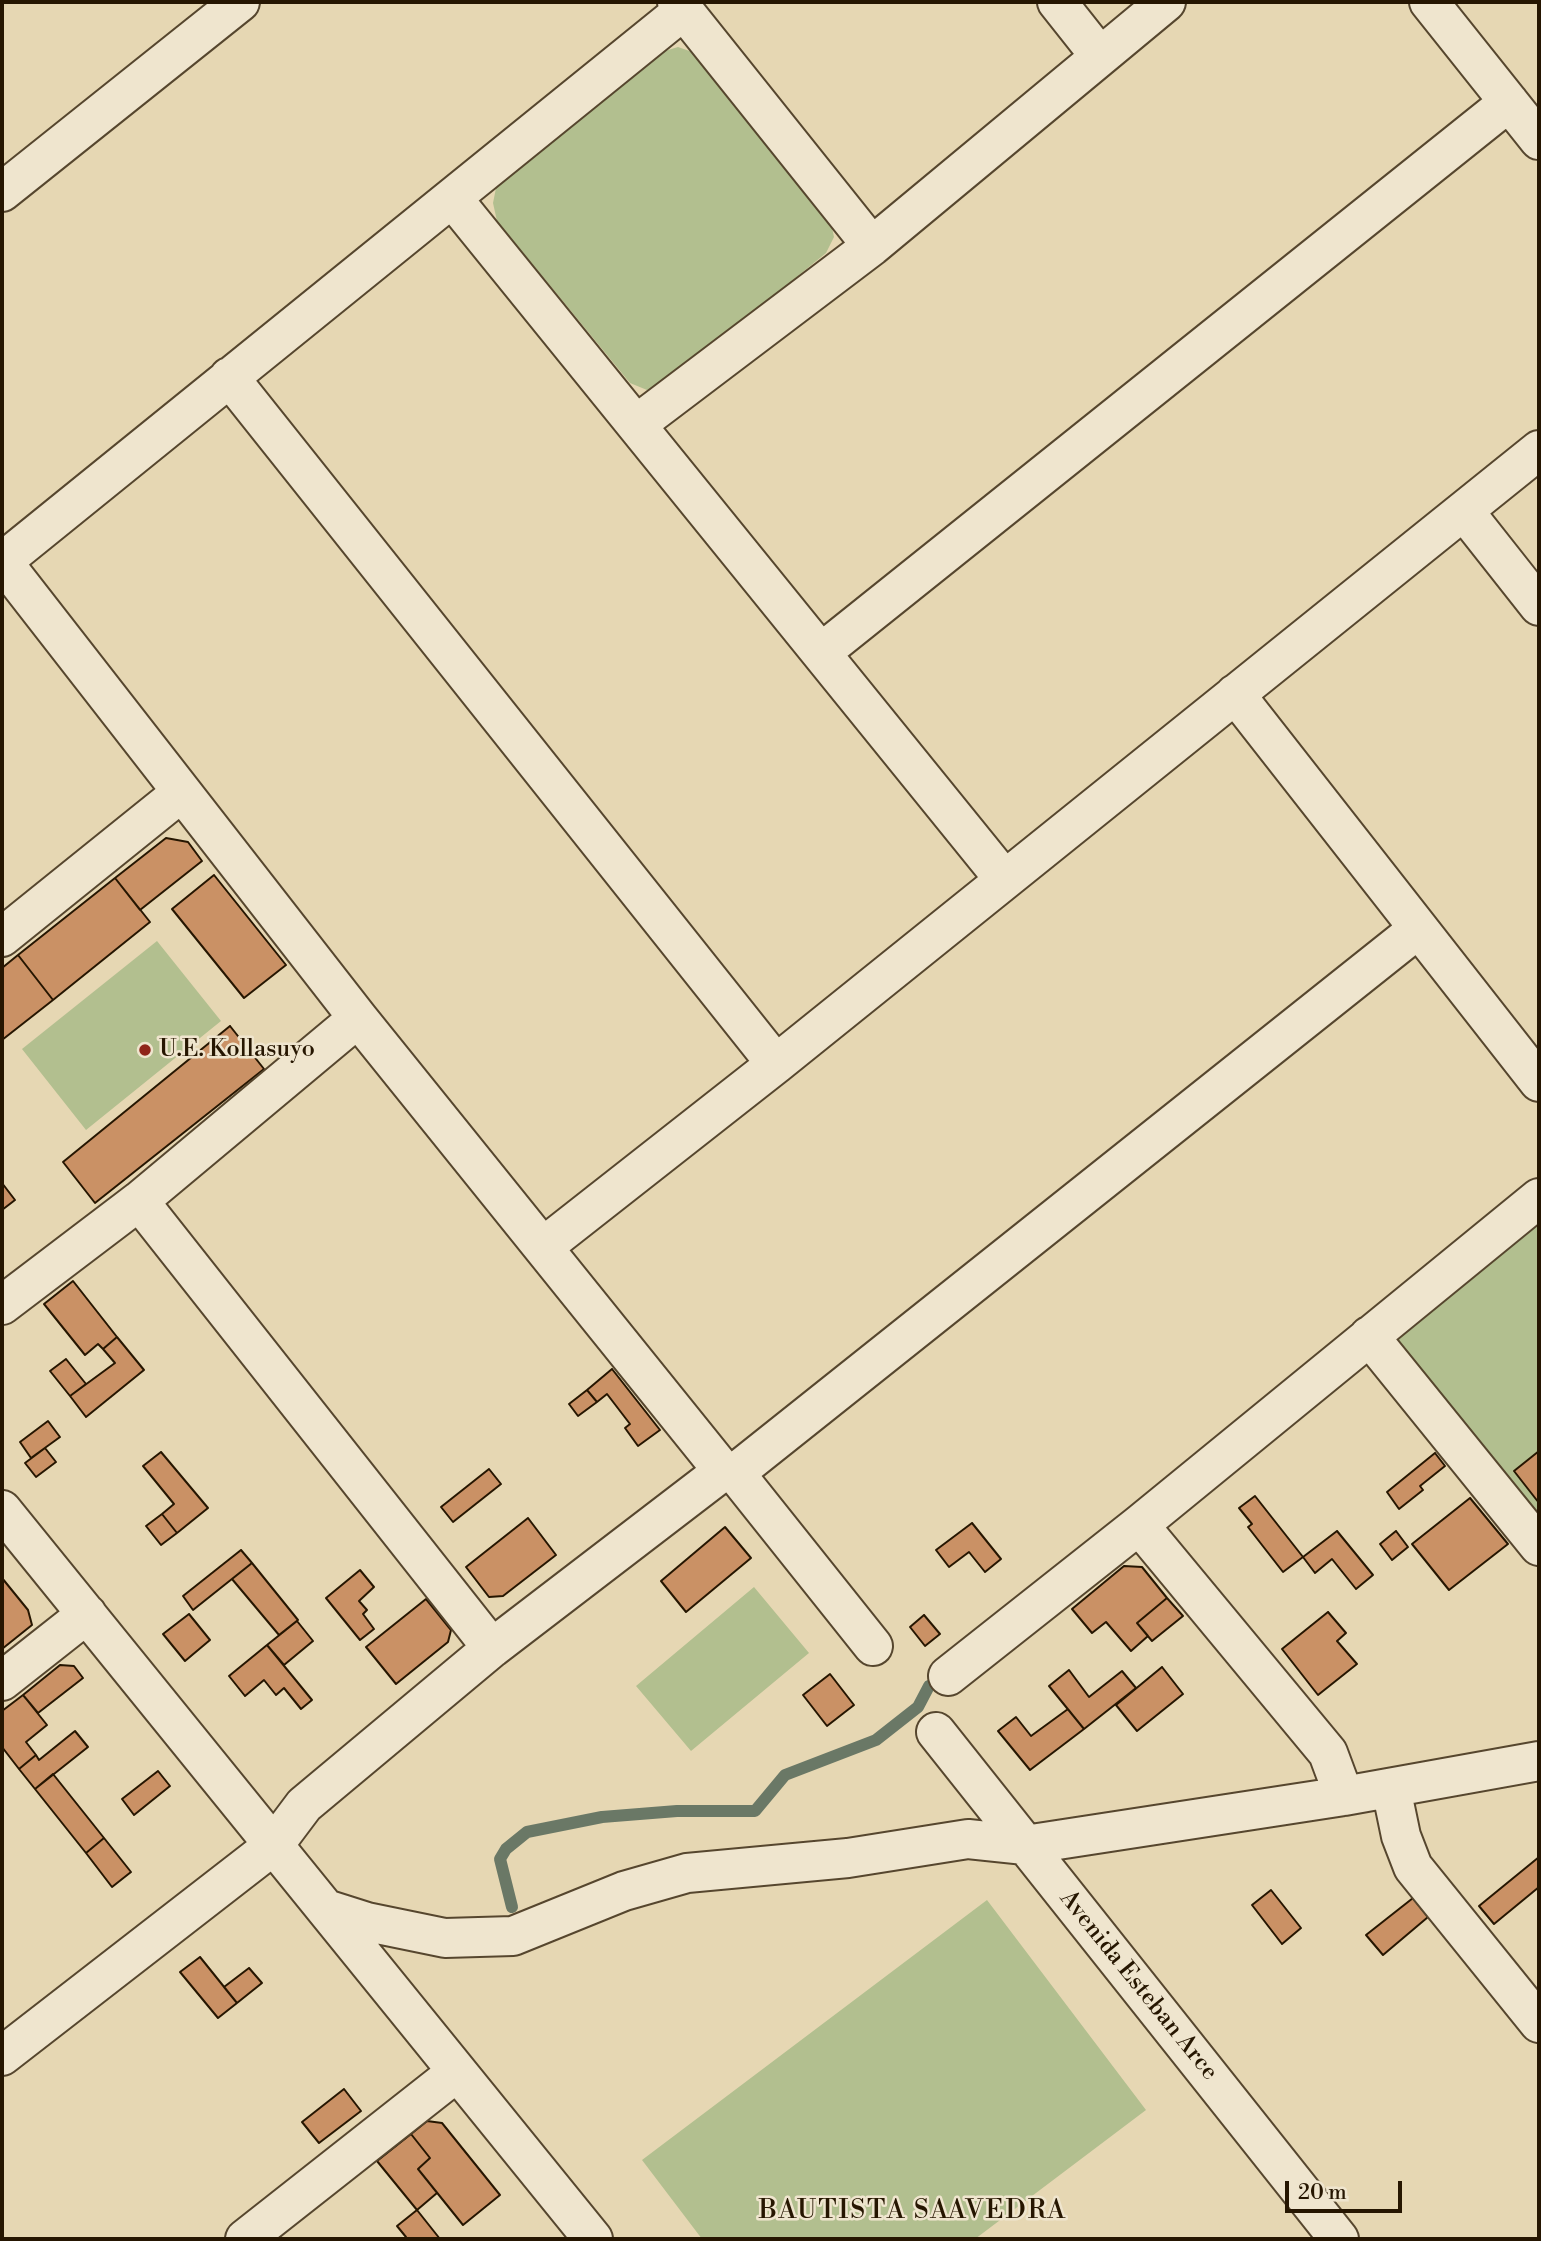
<!DOCTYPE html>
<html>
<head>
<meta charset="utf-8">
<style>
  body { margin:0 }
  #map { position:relative; width:1541px; height:2241px; overflow:hidden; background:#e6d7b3; font-family:"Libre Bodoni",serif }
  canvas { display:block }
  .frame { position:absolute; inset:0; border:4px solid #261601; pointer-events:none }
  .scale { position:absolute; left:1285px; top:2181px; width:117px; height:32px; box-sizing:border-box; border:4px solid #261601; border-top:0; padding-left:9px; font-size:21px; line-height:24px; white-space:nowrap; color:#261601; -webkit-text-stroke:5px #efe5ce; paint-order:stroke }
</style>
</head>
<body>
<div id="map">
<canvas width="1541" height="2241"></canvas>
<div class="frame"></div>
<div class="scale">20 m</div>
</div>
<script>
const ctx = document.querySelector('canvas').getContext('2d');
ctx.lineJoin = 'round';
function fill(path, color) { ctx.fillStyle = color; ctx.fill(path, 'evenodd'); }
const poly = rows => new Path2D(rows.map(r => 'M' + r).join(''));
function trace(path, color, width, dash) { ctx.strokeStyle = color; ctx.lineWidth = width; ctx.lineCap = dash ? 'butt' : 'round'; ctx.setLineDash(dash || []); ctx.stroke(path); }
function write(font, color, halo, rows, align = 'center') {
  ctx.font = font + ' "Libre Bodoni",serif'; ctx.lineWidth = 5; ctx.setLineDash([]); ctx.textBaseline = 'middle'; ctx.strokeStyle = halo; ctx.fillStyle = color; for (const [text, x, y, turn = 0] of rows) {
    ctx.save(); ctx.translate(x, y); ctx.rotate((+turn || 0) * Math.PI / 180); ctx.textAlign = isNaN(turn) ? turn : align; if (halo) ctx.strokeText(text, 0, 0); ctx.fillText(text, 0, 0); ctx.restore();
  }
}
fill(poly([
  [678,47,698,54,830,218,834,237,826,253,662,387,647,390,630,383,497,221,493,203,497,183,658,53],
  [157,941,221,1021,86,1130,22,1049],
  [1539,1219,1539,1524,1396,1342,1403,1328],
  [754,1587,809,1653,691,1751,636,1686],
  [987,1900,1146,2110,975,2239,702,2239,642,2160]
]), '#b2bf8f');
trace(poly([
  [512,1907,500,1859,506,1849,527,1832,602,1817,677,1811,755,1811,785,1775,876,1740,918,1707,929,1686]
]), '#6a7866', 12);
const building = poly([
  [166,838,188,842,202,861,140,910,115,878,166,838],
  [214,875,286,965,244,998,172,909,214,875],
  [115,878,150,922,53,1000,18,955,115,878],
  [18,955,53,1000,2,1040,2,968,18,955],
  [230,1026,264,1069,95,1203,63,1162,230,1026],
  [2,1183,15,1200,2,1210,2,1183],
  [73,1281,117,1337,103,1349,98,1344,85,1355,44,1304,73,1281],
  [117,1337,144,1370,86,1417,70,1396,115,1363,103,1349,117,1337],
  [66,1359,86,1384,70,1396,50,1371,66,1359],
  [612,1369,660,1430,638,1446,625,1428,630,1424,607,1394,597,1402,587,1390,612,1369],
  [587,1390,597,1402,578,1416,569,1404,587,1390],
  [48,1421,60,1437,31,1458,20,1442,48,1421],
  [45,1448,56,1462,36,1477,25,1463,45,1448],
  [1539,1451,1539,1503,1514,1471,1539,1451],
  [161,1452,208,1508,177,1533,162,1514,174,1504,143,1466,161,1452],
  [1435,1453,1445,1466,1420,1486,1423,1490,1399,1509,1387,1492,1435,1453],
  [489,1469,501,1484,453,1522,441,1507,489,1469],
  [1255,1496,1303,1557,1283,1572,1248,1527,1252,1524,1239,1508,1255,1496],
  [1470,1498,1508,1544,1449,1590,1412,1544,1470,1498],
  [162,1514,177,1533,161,1545,146,1526,162,1514],
  [528,1518,556,1555,503,1596,489,1597,466,1567,528,1518],
  [972,1523,1001,1559,985,1572,969,1552,949,1567,936,1550,972,1523],
  [725,1527,751,1558,686,1612,661,1581,725,1527],
  [1337,1531,1373,1575,1356,1589,1332,1559,1315,1573,1303,1557,1337,1531],
  [1396,1531,1408,1547,1392,1560,1380,1544,1396,1531],
  [241,1550,252,1563,193,1610,183,1596,241,1550],
  [252,1563,298,1620,279,1635,232,1579,252,1563],
  [1124,1566,1142,1567,1167,1598,1137,1623,1148,1636,1131,1651,1106,1622,1092,1633,1072,1609,1124,1566],
  [360,1570,374,1587,359,1601,367,1610,363,1614,374,1629,360,1640,326,1598,360,1570],
  [2,1578,28,1610,32,1625,2,1649,2,1578],
  [1167,1598,1183,1616,1152,1641,1137,1623,1167,1598],
  [426,1599,451,1630,448,1642,396,1684,366,1647,426,1599],
  [1328,1612,1346,1633,1337,1641,1357,1664,1318,1695,1282,1649,1328,1612],
  [189,1614,210,1640,185,1661,163,1634,189,1614],
  [924,1615,940,1634,925,1646,910,1627,924,1615],
  [297,1621,313,1641,284,1665,267,1645,297,1621],
  [267,1645,312,1700,301,1709,284,1688,276,1695,264,1680,245,1696,229,1676,267,1645],
  [60,1665,74,1666,83,1678,38,1713,23,1695,60,1665],
  [1162,1667,1183,1694,1137,1731,1116,1705,1162,1667],
  [1069,1670,1089,1697,1122,1671,1136,1688,1084,1729,1049,1686,1069,1670],
  [830,1674,854,1705,827,1726,803,1695,830,1674],
  [23,1695,47,1725,26,1742,36,1755,19,1769,2,1747,2,1711,23,1695],
  [1068,1709,1084,1729,1030,1770,998,1731,1016,1717,1031,1736,1068,1709],
  [75,1731,88,1747,35,1789,19,1769,36,1755,39,1760,75,1731],
  [158,1771,170,1786,134,1815,122,1799,158,1771],
  [53,1774,104,1838,86,1853,35,1789,53,1774],
  [104,1838,131,1872,112,1887,86,1853,104,1838],
  [1539,1857,1539,1887,1494,1924,1479,1906,1539,1857],
  [1271,1890,1301,1928,1282,1944,1252,1905,1271,1890],
  [1413,1898,1428,1917,1383,1955,1366,1935,1413,1898],
  [200,1957,237,2003,218,2018,180,1972,200,1957],
  [249,1968,262,1983,237,2003,224,1987,249,1968],
  [344,2089,361,2111,319,2143,302,2122,344,2089],
  [427,2121,442,2123,500,2195,463,2225,418,2169,430,2158,411,2134,427,2121],
  [411,2134,430,2158,418,2169,437,2193,417,2210,377,2161,411,2134],
  [417,2210,440,2239,403,2239,406,2237,397,2226,417,2210]
]);
fill(building, '#ca9165');
trace(building, '#261601', 2);
const street = poly([
  [677,2,872,246],
  [1057,2,1099,55],
  [1429,2,1539,140],
  [2,192,240,2],
  [453,199,1004,879],
  [229,377,776,1064],
  [637,424,872,246,1166,2],
  [1464,511,1539,606],
  [2,561,358,1018,723,1471],
  [2,562,684,10],
  [822,652,1509,102],
  [1235,694,1539,1082],
  [2,937,182,792],
  [139,1201,492,1648],
  [543,1247,776,1064,1539,450],
  [2,1305,139,1201,358,1018],
  [1369,1336,1539,1546],
  [735,1473,873,1646],
  [2,1510,593,2239],
  [1139,1525,1328,1753,1344,1796],
  [948,1676,1139,1525,1539,1198],
  [2,1681,87,1614],
  [936,1732,1339,2239],
  [1391,1788,1401,1836,1413,1867,1539,2023],
  [326,1909,367,1922,445,1938,513,1936,624,1891,687,1873,848,1858,968,1839,1025,1845,1344,1796,1539,1761],
  [2,2056,274,1845,304,1805,492,1648,723,1471,735,1473,1418,929],
  [245,2239,457,2072]
]);
trace(street, '#56462e', 42);
trace(street, '#efe5ce', 38);
for (const [x, y, r, color] of [
  [145,1050,7,"#8f2418"]
]) { const dot = new Path2D(); dot.arc(x, y, r, 0, 2 * Math.PI); ctx.fillStyle = color; ctx.fill(dot); trace(dot, '#efe5ce', 2.5); }
write('24px', '#261601', '#efe5ce', [
  ["U.E. Kollasuyo",159,1050]
], 'left');
write('24px', '#261601', '#efe5ce', [
  ["Avenida Esteban Arce",1138,1986,51]
]);
ctx.letterSpacing = '2px';
write('26px', '#261601', '#efe5ce', [
  ["BAUTISTA SAAVEDRA",913,2212]
]);
ctx.letterSpacing = '0px';
</script>
</body>
</html>
